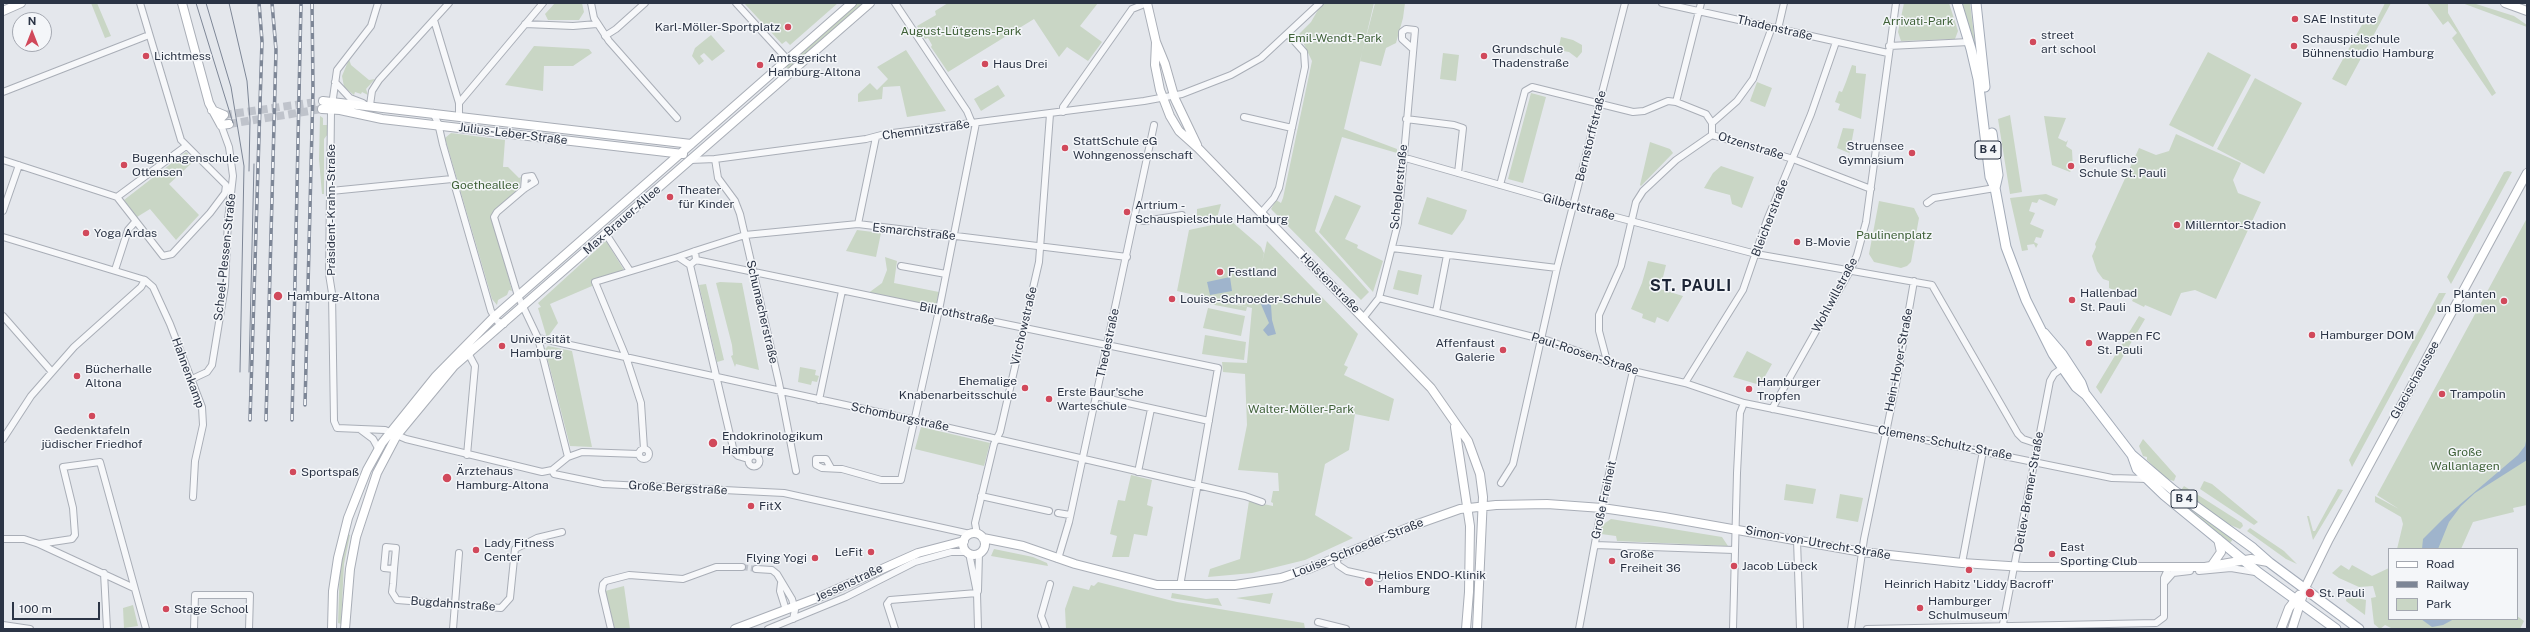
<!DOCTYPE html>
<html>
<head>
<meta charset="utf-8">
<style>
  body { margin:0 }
  #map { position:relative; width:2530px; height:632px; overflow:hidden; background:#e4e7ec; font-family:"Public Sans",sans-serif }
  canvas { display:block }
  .frame { position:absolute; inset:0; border:4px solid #2b3445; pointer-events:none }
  .legend { position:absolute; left:2388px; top:548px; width:130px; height:72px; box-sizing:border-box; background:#f4f6f9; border:1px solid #a4a8b1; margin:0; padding:5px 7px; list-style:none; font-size:12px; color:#2b3445 }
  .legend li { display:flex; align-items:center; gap:8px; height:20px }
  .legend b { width:20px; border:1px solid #a4a8b1 }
  .north { position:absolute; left:12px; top:12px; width:40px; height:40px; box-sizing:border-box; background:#f4f6f9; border:1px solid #a4a8b1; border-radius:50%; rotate:0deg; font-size:11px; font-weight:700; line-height:16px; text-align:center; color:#2b3445 }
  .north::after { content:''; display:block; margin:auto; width:14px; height:18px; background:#d1495b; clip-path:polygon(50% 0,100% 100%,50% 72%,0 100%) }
  .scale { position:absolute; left:12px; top:602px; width:88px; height:18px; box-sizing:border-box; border:2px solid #2b3445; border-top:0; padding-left:5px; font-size:12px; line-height:14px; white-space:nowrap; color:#2b3445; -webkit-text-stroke:3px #f4f6f9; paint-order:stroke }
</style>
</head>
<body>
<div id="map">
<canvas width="2530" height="632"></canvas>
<div class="frame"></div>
<ul class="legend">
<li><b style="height:5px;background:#fff"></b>Road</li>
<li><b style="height:5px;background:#7d8696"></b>Railway</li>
<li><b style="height:11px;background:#c9d6c5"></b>Park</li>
</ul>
<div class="north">N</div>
<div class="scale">100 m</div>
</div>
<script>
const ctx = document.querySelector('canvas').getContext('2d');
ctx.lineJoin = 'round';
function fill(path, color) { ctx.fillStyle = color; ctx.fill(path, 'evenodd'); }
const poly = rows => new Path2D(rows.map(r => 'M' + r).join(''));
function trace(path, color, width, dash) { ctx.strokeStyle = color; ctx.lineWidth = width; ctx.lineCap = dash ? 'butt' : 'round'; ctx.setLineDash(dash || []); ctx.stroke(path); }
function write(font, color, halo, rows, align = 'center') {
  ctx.font = font + ' "Public Sans",sans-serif'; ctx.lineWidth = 3; ctx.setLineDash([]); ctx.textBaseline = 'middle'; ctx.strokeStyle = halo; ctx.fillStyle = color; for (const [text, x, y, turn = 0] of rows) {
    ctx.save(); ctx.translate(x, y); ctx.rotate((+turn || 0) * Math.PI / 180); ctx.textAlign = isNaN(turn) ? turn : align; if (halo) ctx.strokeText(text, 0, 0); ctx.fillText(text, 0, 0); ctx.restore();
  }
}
fill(poly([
  [91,3,97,3,111,36,105,38],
  [555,3,582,3,584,12,579,20,548,20,545,14],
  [744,3,838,3,790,45,786,41,782,44],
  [857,3,867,3,790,71,785,66],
  [948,3,1098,3,1080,26,1102,42,1088,61,1067,47,1059,57,1034,19,948,72,931,47,932,45,928,38,925,39,917,26,936,15,935,11],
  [1322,3,1374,3,1344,129,1397,149,1397,153,1342,137,1315,231,1369,292,1361,300,1271,209,1276,200,1281,203,1283,198,1312,61,1299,34,1311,22],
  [1375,3,1405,3,1403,18,1396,43,1386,48,1381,66,1360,61],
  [1904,3,1949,3,1958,31,1955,39,1901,41,1898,32],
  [1961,3,1970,3,1976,53],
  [2385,3,2391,3,2346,86,2332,79,2364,21,2374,25],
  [2427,3,2448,3,2448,13,2496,93,2492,96,2452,38,2457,33,2448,21,2443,25],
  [2462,3,2473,3,2514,16,2527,25,2527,27],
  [711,35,725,51,712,61,704,53,700,56,704,61,699,65,692,56,695,48],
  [1561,37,1573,40,1582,45,1582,52,1577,58,1569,52,1558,50],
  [534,46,589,49,592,53,573,66,544,66,543,91,505,85],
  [906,50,946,111,907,117,900,86,883,87,882,99,858,102,858,94,870,83,877,90,888,79,877,67],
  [2208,52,2251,75,2213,147,2169,125],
  [1443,53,1459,55,1456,81,1440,79],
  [349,59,351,65,369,80,375,79,366,89,368,95,362,92,361,94,355,92,354,95,344,87,342,76],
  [1852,65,1856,66,1856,73,1866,74,1861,119,1838,110,1840,104,1835,102,1839,91,1842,92,1846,82],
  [2255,78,2302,103,2264,174,2217,149],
  [1757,82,1772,88,1765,107,1750,101],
  [998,85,1005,96,981,111,974,99],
  [1531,93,1546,97,1523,183,1508,179],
  [2010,115,2022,192,2010,194,1998,119],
  [320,116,323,118,323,125,327,125,328,134,324,139,324,194,322,194,319,159],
  [2044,116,2066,118,2058,138,2066,142,2068,140,2066,146,2072,150,2073,168,2070,172,2052,165],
  [1843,128,1854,129,1848,161,1849,153,1837,148],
  [451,133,505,140,503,167,508,167,519,178,521,177,520,187,492,214,512,291,509,290,507,295,498,300,497,305,492,299,445,138],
  [2176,134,2241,163,2233,180,2238,193,2261,202,2216,299,2195,290,2181,293,2171,316,2145,305,2144,307,2132,301,2133,299,2109,288,2109,281,2103,279,2097,271,2092,256,2096,247,2095,244,2139,148,2156,155,2169,151],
  [1650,142,1670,149,1673,153,1641,186,1640,185],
  [186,152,195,160,169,184,199,215,176,240,150,209,137,217,124,200],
  [1721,166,1754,177,1742,208,1732,204,1730,195,1704,188,1713,173],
  [2508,171,2512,172,2451,284,2447,277,2504,172],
  [2046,194,2058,199,2055,206,2039,199,2037,203,2032,202,2029,211,2035,213,2030,224,2044,230,2041,238,2036,237,2034,242,2038,244,2036,248,2034,244,2027,245,2028,250,2022,251,2010,198],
  [1335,195,1361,206,1345,239,1358,245,1357,248,1383,261,1373,292,1319,232],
  [1427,197,1467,210,1464,219,1452,235,1418,224],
  [1879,201,1914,208,1919,218,1911,262,1907,266,1901,268,1874,262,1869,254],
  [1221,204,1217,218,1201,222,1197,219,1197,209],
  [2527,218,2527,505,2513,508,2514,512,2473,522,2461,549,2397,549,2403,524,2401,517,2375,502,2375,496,2399,509,2377,495],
  [1231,221,1261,247,1264,253,1262,263,1267,241,1358,334,1344,365,1348,367,1344,375,1394,399,1389,421,1355,414,1349,450,1325,464,1315,515,1353,538,1305,560,1252,573,1208,577,1210,569,1240,559,1249,501,1273,506,1273,503,1271,502,1273,491,1279,491,1278,473,1238,470,1247,425,1245,374,1223,372,1222,362,1247,363,1252,308,1177,291,1189,230],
  [857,230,881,233,876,257,846,251],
  [606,241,624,270,595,280,592,286,550,304,558,323,547,338,538,308,541,307,538,303],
  [885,257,897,261,894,283,939,292,936,308,867,294,882,283,887,270],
  [1648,261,1666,265,1660,289,1683,296,1668,322,1657,317,1655,323,1642,318,1643,314,1631,309,1642,283],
  [1398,270,1422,275,1418,295,1393,289],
  [720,282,742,283,759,370,736,364,735,367,731,356,733,355,732,345,716,283],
  [706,284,724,360,717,362,699,285],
  [2439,293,2446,293,2352,467,2349,460],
  [1195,297,1247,307,1246,311,1194,301],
  [1208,308,1245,316,1241,336,1203,328],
  [2139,316,2145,319,2101,394,2096,387],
  [1205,335,1246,342,1244,360,1202,354],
  [548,346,572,351,592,447,570,446,545,349],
  [1747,351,1772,364,1760,385,1733,377],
  [800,367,816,370,815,375,819,376,817,382,812,381,811,385,798,382],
  [921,427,990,443,984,466,915,449],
  [2143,439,2176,476,2174,481,2166,479,2147,460,2147,457,2143,456,2139,446],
  [2141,466,2162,487,2234,538,2230,543,2161,490],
  [1131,475,1152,480,1147,505,1153,507,1147,536,1134,534,1129,557,1112,557,1117,536,1110,534,1118,500,1125,501],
  [2204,481,2212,484,2258,522,2254,525,2200,489],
  [1786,484,1816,489,1813,504,1784,500],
  [2184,486,2242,523,2243,526,2240,529,2228,524,2181,490],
  [2338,489,2343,490,2313,540,2307,516,2309,516,2313,531,2315,531],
  [1840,494,1863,498,1858,522,1836,518],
  [1611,519,1722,537,1728,546,1617,541,1616,536,1601,534,1602,525],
  [2250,528,2284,551,2297,564,2286,559,2247,531],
  [348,534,350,535,344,564,341,624,338,623,340,565],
  [994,549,1033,557,1047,563,1048,566,991,556],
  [2341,565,2349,570,2352,565,2372,576,2389,568,2389,619,2517,619,2517,616,2524,621,2520,629,2393,629,2385,625,2380,629,2374,624,2371,598,2376,597,2373,586,2359,587,2339,578,2332,573],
  [1098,582,1177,602,1304,623,1305,629,1066,629,1065,609,1073,586,1089,590,1091,585,1094,586],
  [624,586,630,629,615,629,605,591],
  [1172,593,1206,599,1218,598,1222,606,1171,598],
  [1273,593,1270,604,1236,598],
  [2347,596,2366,600,2365,615,2346,601],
  [133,605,138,626,124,628,123,608]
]), '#c9d6c5');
fill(poly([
  [1230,277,1232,291,1210,295,1207,282],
  [1264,299,1271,305,1272,320,1276,334,1268,336,1263,330,1269,323,1260,302],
  [2527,436,2527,460,2475,493,2461,506,2449,522,2438,549,2422,549,2423,539,2444,518,2518,455,2525,446],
  [2421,619,2454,619,2443,625,2432,627]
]), '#9fb4cc');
trace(poly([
  [742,567,756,569]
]), '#bfc3cb', 6, [6, 3]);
trace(poly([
  [224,115,323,101],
  [229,124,322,109]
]), '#bfc3cb', 8, [8, 4]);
const street = poly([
  [378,3,371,26,337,70,331,112,329,274,332,293,334,421,337,428,385,430,406,439,542,472,552,470,568,457,582,452,639,454],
  [591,3,594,18,609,41,677,118],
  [736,3,788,60],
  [895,3,967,111,972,123],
  [1662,3,1888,53],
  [434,20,459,103,459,117],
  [525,24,573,26,597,24],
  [1778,29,1784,3],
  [605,36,616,29,645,3],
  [1889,46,1969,42],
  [335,82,350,98,363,103],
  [3,92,149,35],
  [1676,102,1701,3],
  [459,103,543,3],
  [370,105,372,91,379,80,449,3],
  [1063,112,1063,107,1132,9,1147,3],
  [433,113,438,123,443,145,491,311,497,321,504,324],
  [1244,117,1292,128],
  [1406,119,1454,125,1463,128,1458,173],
  [1712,123,1737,101,1753,79,1772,27],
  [1402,157,1574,206,1756,254,1932,285,2018,434,2023,439,2038,444],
  [715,159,718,178,735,201,740,214,779,383,796,471],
  [3,160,117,197,163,256,172,254,210,213,225,193,226,185,181,140,140,3],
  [690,160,715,159,866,139,885,134,1144,101,1182,94,1231,75,1261,58,1320,3],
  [1500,185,1525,91,1532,87,1633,112,1644,111,1668,101,1676,102,1706,114,1712,123,1712,135,1793,159,1871,189],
  [524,189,525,177,532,176,535,182,524,189,497,212,494,217,518,296,538,338,568,457],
  [331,191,452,179],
  [117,197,186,146],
  [1927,203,1934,198,1995,188],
  [3,211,19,165],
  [1261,213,1274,198,1279,188,1305,67,1304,52,1288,34],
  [1135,219,1145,221,1182,215],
  [858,224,876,137],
  [606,234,630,271],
  [3,237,145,280,153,287,170,324,202,407,203,425,195,461,193,497],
  [1392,248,1557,268],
  [695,251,745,235,858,224,1127,257],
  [695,251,696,260,690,265,678,257,695,251],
  [696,260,1218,368,1180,586],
  [690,265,734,452,738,456,748,459],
  [901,266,946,274],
  [115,270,128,230,135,222],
  [1379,298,1549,341,1633,371,1685,383,1744,403,2112,478,2147,479],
  [1436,312,1447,255],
  [3,316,52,372],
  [1364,317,1379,298,1398,223,1415,30,1406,29,1402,32,1402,39,1413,49],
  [538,338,919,421,1245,496,1262,502],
  [467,351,475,366,467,455],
  [1607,361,1599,331,1599,315,1621,266,1636,202,1643,191,1676,160,1712,135],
  [192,379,207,372,212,365,225,286,228,220,233,176,229,147,221,125],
  [1685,383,1743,290,1767,220,1811,114,1836,42],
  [1096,396,1209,421],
  [819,400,842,291],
  [1772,409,1851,269,1857,255,1866,222,1896,3],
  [361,430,373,439,378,448],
  [3,439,31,396,74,347,141,287,145,280],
  '639 454a5 5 0 1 1 10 0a5 5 0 1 1-10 0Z',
  [644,449,641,403,626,357,595,282,678,257],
  '748.5 461a5.5 5.5 0 1 1 11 0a5.5 5.5 0 1 1-11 0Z',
  [831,468,826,459,816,459,816,465,822,468,842,469,881,480,901,480,939,310,976,123],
  [552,470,554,474,603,484,784,493,970,534],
  [1138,472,1151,409],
  [1501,483,1513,464,1557,268,1625,3],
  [981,496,1049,511],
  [1058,513,1070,515],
  [977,534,975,523,982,494,994,444,1000,432,1039,262,1050,114],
  [3,539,24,539,39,544,134,588],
  [1797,540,1800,629],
  [39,544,72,539,75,535,73,508,63,467,100,462,146,629],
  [1595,545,1734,550],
  [969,553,977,593,978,629],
  [1336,558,1338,565,1347,571,1379,578],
  [1058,559,1069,522,1154,125],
  [1962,563,1983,451],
  [394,569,384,568,386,547,396,548,394,569,393,584,392,592,397,600,501,608,510,598,515,549,537,538,562,532],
  [756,569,772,570,777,574,792,599,795,610,793,619],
  [2199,571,2231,568,2255,572],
  [104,573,107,629],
  [2165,582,2173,573,2190,571],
  [781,583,780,591,786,610],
  [978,591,979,553],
  [1318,622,1346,629],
  [3,625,30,629],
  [194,629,195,595,250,595,249,629],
  [453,629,459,553],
  [611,629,602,591,603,584,606,581,629,575,683,579,716,567,742,567],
  [768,629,846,597,915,562,951,552,966,552],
  [895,629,887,604,890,600,977,593],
  [1046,629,1041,616,1050,584],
  [1579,629,1603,500,1633,371],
  [1733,629,1737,473,1740,413,1744,403],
  [1851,629,1864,539,1896,384,1914,281],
  [1867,629,2156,623,2164,617,2164,578,2169,567],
  [2002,629,2050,381,2054,374,2065,366]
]);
const secondary = poly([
  [182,3,209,103,221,125],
  [1147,3,1156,42,1165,64,1175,99,1197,145],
  [2505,3,2527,11],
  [3,11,21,3],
  [1156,42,1155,65,1160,90,1170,116,1179,131,1198,148,1431,388,1468,441,1480,474,1483,497,1477,629],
  [323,101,691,144],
  [322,109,340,110,382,119,683,154],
  [212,110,224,115,220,119,221,125],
  [221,125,229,124],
  [1455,427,1470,526,1469,592,1466,629],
  '963 544a11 11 0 1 1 22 0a11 11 0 1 1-22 0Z',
  [983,538,1023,546,1075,564,1157,585,1235,585,1281,578,1311,568,1412,526,1460,509,1496,505,1547,504,1602,508,1664,517,1862,552,1962,563,2024,567,2205,567,2251,559,2268,562],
  [2212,565,2221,552,2218,539],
  [332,629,333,591,338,558,348,518,367,470,382,443,436,376,494,317,852,3],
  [345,629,350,569,356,537,377,473,397,435,454,366,870,3],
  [735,629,817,598,918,553,964,541],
  [2281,629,2289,608,2299,595],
  [2292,629,2305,588,2329,539,2527,173]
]);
const primary = poly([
  [1957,3,1971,49,1978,79,1990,177,1995,188,2006,247,2026,300,2053,354,2076,387,2086,395,2132,455,2173,490,2253,548,2270,563,2359,629],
  [1976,3,1985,87],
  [1992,133,1998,175,1995,188],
  [2044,333,2062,354,2081,383,2085,394],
  [2132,455,2137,469,2164,495,2259,573,2336,629]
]);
trace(street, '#a9aeb7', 8);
trace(secondary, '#a9aeb7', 10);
trace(primary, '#a3abb8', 11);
trace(street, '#f7f8fa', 6);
trace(secondary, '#fff', 8);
trace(primary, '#fff', 9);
trace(poly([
  [196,3,233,123],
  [206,3,231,87,244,166,240,372],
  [229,3,247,81,250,120,249,171],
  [249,372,254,164]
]), '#7d8696', 1);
const rail = poly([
  [305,405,313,89,312,3],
  [250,420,262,41,259,3],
  [266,420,276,50,272,3],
  [292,420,301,3]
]);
trace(rail, '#7d8696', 3.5);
trace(rail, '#f4f6f9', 2, [6]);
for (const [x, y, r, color] of [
  [2295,19,4,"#d1495b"],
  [788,27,4,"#d1495b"],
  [2033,42,4,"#d1495b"],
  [2294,46,4,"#d1495b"],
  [146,56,4,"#d1495b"],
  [1484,56,4,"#d1495b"],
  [985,64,4,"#d1495b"],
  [760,65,4,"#d1495b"],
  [1065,148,4,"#d1495b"],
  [1912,153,4,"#d1495b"],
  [124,165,4,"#d1495b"],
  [2071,166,4,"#d1495b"],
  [670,197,4,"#d1495b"],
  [1127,212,4,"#d1495b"],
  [2177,225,4,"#d1495b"],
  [86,233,4,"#d1495b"],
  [1797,242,4,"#d1495b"],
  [1220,272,4,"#d1495b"],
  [278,296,5,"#d1495b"],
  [1172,299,4,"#d1495b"],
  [2072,300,4,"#d1495b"],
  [2504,301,4,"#d1495b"],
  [2312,335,4,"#d1495b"],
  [2089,343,4,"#d1495b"],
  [502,346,4,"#d1495b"],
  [1503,350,4,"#d1495b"],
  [77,376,4,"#d1495b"],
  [1025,388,4,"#d1495b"],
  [1749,389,4,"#d1495b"],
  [2442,394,4,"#d1495b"],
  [1049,399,4,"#d1495b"],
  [92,416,4,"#d1495b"],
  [713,443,5,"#d1495b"],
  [293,472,4,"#d1495b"],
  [447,478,5,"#d1495b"],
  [751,506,4,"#d1495b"],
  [476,550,4,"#d1495b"],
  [871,552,4,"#d1495b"],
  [2052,554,4,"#d1495b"],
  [815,558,4,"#d1495b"],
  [1612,561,4,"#d1495b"],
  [1734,566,4,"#d1495b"],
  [1969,570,4,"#d1495b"],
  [1369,582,5,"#d1495b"],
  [2310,593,5,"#d1495b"],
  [1920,608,4,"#d1495b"],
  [166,609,4,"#d1495b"]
]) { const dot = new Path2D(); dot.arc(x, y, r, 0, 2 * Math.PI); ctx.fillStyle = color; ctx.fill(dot); trace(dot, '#f4f6f9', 1.5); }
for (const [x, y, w] of [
  [1988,150,26],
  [2184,499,26]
]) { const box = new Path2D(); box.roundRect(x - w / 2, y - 9, w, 18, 3); ctx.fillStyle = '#f4f6f9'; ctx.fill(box); trace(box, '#2b3445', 1); }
write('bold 11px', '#2b3445', null, [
  ["B 4",1988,150],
  ["B 4",2184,499]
]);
write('12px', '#2b3445', '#f4f6f9', [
  ["SAE Institute",2303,19],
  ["Karl-Möller-Sportplatz",780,27,"right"],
  ["street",2041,35],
  ["art school",2041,49],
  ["Schauspielschule",2302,39],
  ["Bühnenstudio Hamburg",2302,53],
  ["Grundschule",1492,49],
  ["Thadenstraße",1492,63],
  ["Lichtmess",154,56],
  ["Amtsgericht",768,58],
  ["Hamburg-Altona",768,72],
  ["Haus Drei",993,64],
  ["StattSchule eG",1073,141],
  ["Wohngenossenschaft",1073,155],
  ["Struensee",1904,146,"right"],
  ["Gymnasium",1904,160,"right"],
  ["Bugenhagenschule",132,158],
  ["Ottensen",132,172],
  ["Berufliche",2079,159],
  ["Schule St. Pauli",2079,173],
  ["Theater",678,190],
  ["für Kinder",678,204],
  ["Artrium -",1135,205],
  ["Schauspielschule Hamburg",1135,219],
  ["Millerntor-Stadion",2185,225],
  ["Yoga Ardas",94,233],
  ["B-Movie",1805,242],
  ["Festland",1228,272],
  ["Hallenbad",2080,293],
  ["St. Pauli",2080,307],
  ["Planten",2496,294,"right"],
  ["un Blomen",2496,308,"right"],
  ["Hamburg-Altona",287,296],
  ["Louise-Schroeder-Schule",1180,299],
  ["Hamburger DOM",2320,335],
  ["Wappen FC",2097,336],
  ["St. Pauli",2097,350],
  ["Universität",510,339],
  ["Hamburg",510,353],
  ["Affenfaust",1495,343,"right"],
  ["Galerie",1495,357,"right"],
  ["Bücherhalle",85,369],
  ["Altona",85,383],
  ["Ehemalige",1017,381,"right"],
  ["Knabenarbeitsschule",1017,395,"right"],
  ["Hamburger",1757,382],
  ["Tropfen",1757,396],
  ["Erste Baur'sche",1057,392],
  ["Warteschule",1057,406],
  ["Trampolin",2450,394],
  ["Gedenktafeln",92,430,"center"],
  ["jüdischer Friedhof",92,444,"center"],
  ["Endokrinologikum",722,436],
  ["Hamburg",722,450],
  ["Ärztehaus",456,471],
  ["Hamburg-Altona",456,485],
  ["Sportspaß",301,472],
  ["FitX",759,506],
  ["Lady Fitness",484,543],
  ["Center",484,557],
  ["East",2060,547],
  ["Sporting Club",2060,561],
  ["LeFit",863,552,"right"],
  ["Große",1620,554],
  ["Freiheit 36",1620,568],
  ["Flying Yogi",807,558,"right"],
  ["Jacob Lübeck",1742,566],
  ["Helios ENDO-Klinik",1378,575],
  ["Hamburg",1378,589],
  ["Heinrich Habitz 'Liddy Bacroff'",1969,584,"center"],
  ["St. Pauli",2319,593],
  ["Hamburger",1928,601],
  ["Schulmuseum",1928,615],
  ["Stage School",174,609]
], 'left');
write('12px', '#3f6138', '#f4f6f9', [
  ["Arrivati-Park",1918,21],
  ["August-Lütgens-Park",961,31],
  ["Emil-Wendt-Park",1335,38],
  ["Goetheallee",485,185],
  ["Paulinenplatz",1894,235],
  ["Walter-Möller-Park",1301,409],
  ["Große",2465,452],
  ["Wallanlagen",2465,466]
]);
write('12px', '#2b3445', '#f4f6f9', [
  ["Thadenstraße",1775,28,13],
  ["Chemnitzstraße",926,130,-8],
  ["Julius-Leber-Straße",513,134,7],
  ["Bernstorffstraße",1591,136,-76],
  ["Otzenstraße",1751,146,17],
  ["Scheplerstraße",1399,187,-84],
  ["Gilbertstraße",1579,207,15],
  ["Präsident-Krahn-Straße",331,210,-90],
  ["Bleicherstraße",1770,218,-69],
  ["Max-Brauer-Allee",622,220,-41],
  ["Esmarchstraße",914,232,6],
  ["Scheel-Plessen-Straße",225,257,-84],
  ["Holstenstraße",1330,283,45],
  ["Wohlwillstraße",1835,295,-62],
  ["Schumacherstraße",762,312,77],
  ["Billrothstraße",957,314,11],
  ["Virchowstraße",1024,326,-77],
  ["Thedestraße",1108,343,-78],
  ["Paul-Roosen-Straße",1585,354,18],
  ["Hein-Hoyer-Straße",1899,360,-79],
  ["Hahnenkamp",188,373,70],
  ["Glacischaussee",2415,380,-61],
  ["Schomburgstraße",900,417,12],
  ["Clemens-Schultz-Straße",1945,443,11],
  ["Große Bergstraße",678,488,3],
  ["Detlev-Bremer-Straße",2029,492,-80],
  ["Große Freiheit",1604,500,-78],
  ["Simon-von-Utrecht-Straße",1818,543,10],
  ["Louise-Schroeder-Straße",1358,548,-22],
  ["Jessenstraße",849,583,-25],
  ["Bugdahnstraße",453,604,4]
]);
ctx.letterSpacing = '1px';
write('bold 16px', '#1d2536', '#f4f6f9', [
  ["ST. PAULI",1691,286]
]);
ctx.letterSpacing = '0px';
</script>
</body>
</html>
